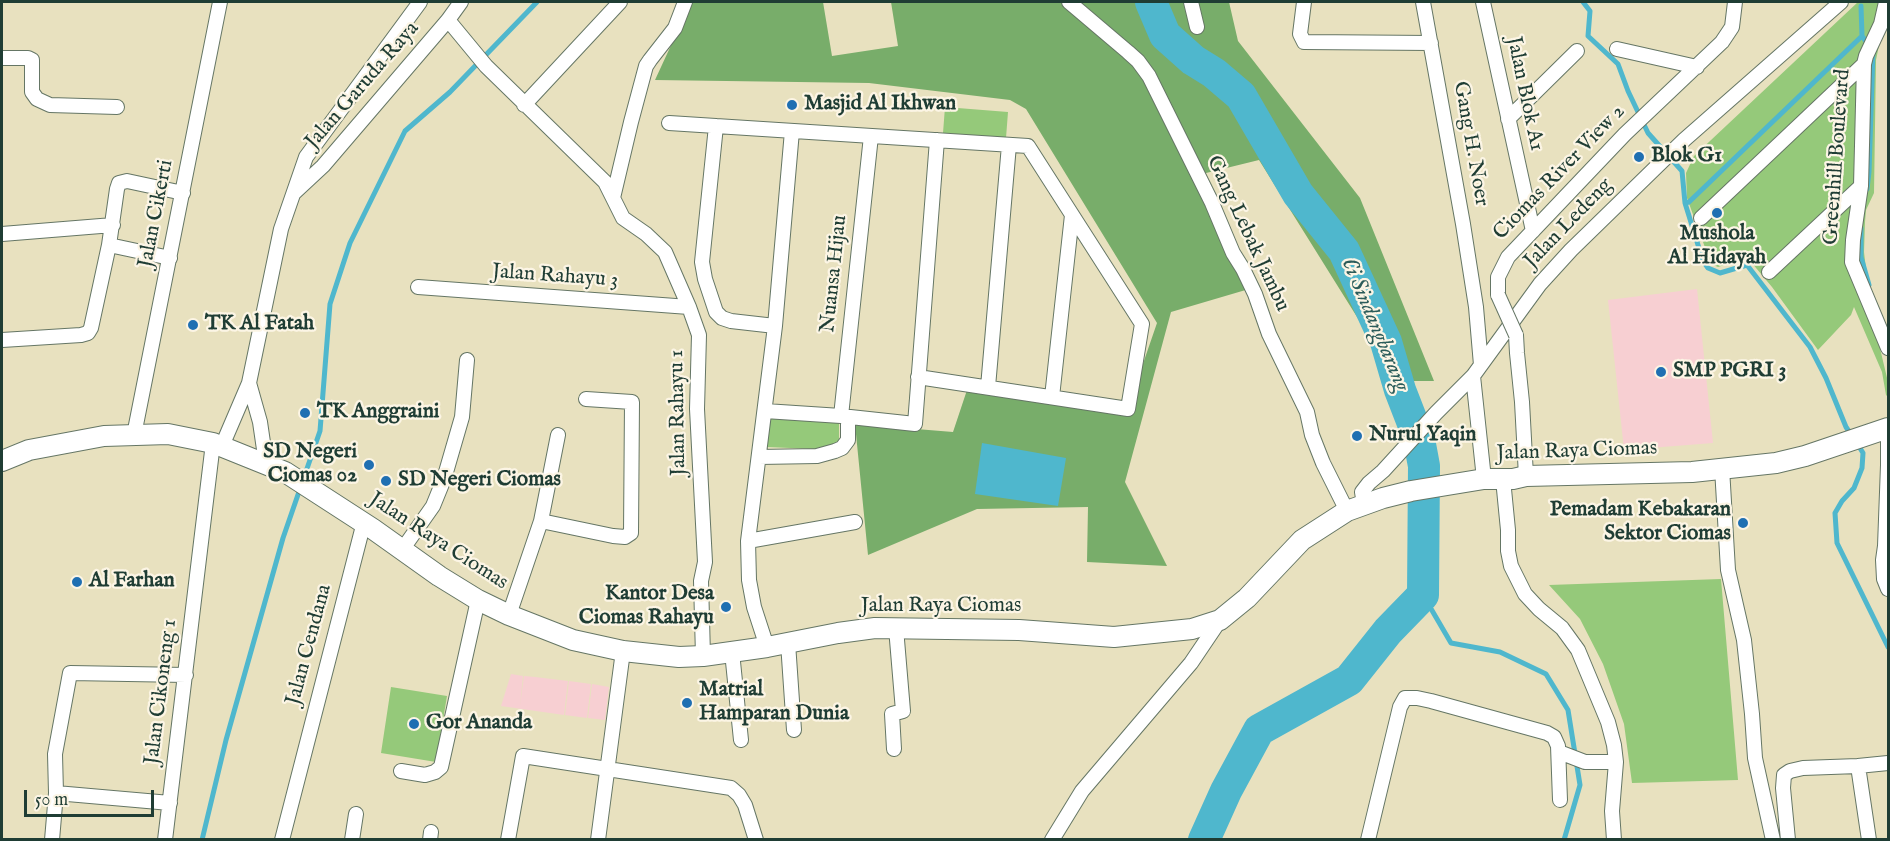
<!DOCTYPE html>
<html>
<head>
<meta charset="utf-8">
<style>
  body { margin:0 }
  #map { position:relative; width:1890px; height:841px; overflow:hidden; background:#e8e1bf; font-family:"IM FELL English",serif }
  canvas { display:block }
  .frame { position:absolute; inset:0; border:3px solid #1f3d34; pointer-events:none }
  .scale { position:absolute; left:24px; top:790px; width:130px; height:27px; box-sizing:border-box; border:3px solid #1f3d34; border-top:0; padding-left:8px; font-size:18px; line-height:21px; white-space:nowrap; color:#1f3d34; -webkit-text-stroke:4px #fcf5e5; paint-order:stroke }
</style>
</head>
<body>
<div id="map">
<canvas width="1890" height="841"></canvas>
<div class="frame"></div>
<div class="scale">50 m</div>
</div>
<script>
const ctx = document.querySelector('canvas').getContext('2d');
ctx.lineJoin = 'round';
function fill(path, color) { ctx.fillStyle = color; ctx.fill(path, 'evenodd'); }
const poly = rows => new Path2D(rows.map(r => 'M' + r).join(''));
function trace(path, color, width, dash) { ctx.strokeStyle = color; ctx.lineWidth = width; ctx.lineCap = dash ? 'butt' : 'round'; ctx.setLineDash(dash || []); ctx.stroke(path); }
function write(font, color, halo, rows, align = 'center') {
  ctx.font = font + ' "IM FELL English",serif'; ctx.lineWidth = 4.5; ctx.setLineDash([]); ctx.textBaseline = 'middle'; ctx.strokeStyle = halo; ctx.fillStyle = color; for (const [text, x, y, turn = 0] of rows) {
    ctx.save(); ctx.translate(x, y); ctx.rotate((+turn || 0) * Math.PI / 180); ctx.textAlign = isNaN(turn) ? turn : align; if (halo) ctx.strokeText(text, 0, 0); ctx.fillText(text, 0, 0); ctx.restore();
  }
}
fill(poly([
  [1697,289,1713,443,1624,450,1608,300],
  [511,674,523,676,520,705,524,676,535,677,531,706,535,677,568,681,564,715,501,706],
  [569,681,591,684,587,718,565,715],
  [592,684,609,687,605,720,588,718]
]), '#f7cfd2');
fill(poly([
  [1858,2,1888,2,1876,60,1874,193,1866,210,1865,222,1864,252,1866,269,1863,277,1888,382,1888,397,1886,395,1882,372,1854,307,1851,315,1818,350,1772,287,1751,262,1734,262,1718,267,1711,264,1687,198,1686,173,1694,156],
  [945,107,1008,112,1006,138,943,133],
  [768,417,839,421,839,440,834,444,814,449,767,447],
  [1721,579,1738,780,1632,783,1624,724,1603,664,1580,619,1549,585],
  [391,687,447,696,436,762,381,753]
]), '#95c97a');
fill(poly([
  [691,2,823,2,832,56,898,46,891,2,1229,2,1238,41,1360,198,1434,381,1397,381,1259,160,1202,174,1249,289,1171,312,1125,482,1167,566,1087,562,1088,507,977,509,868,555,855,424,953,432,968,387,1126,413,1157,323,1026,109,1010,100,869,83,655,80]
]), '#78ad6a');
fill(poly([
  [982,443,1066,458,1058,506,975,494]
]), '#4fb7cd');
trace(poly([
  [1583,2,1590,11,1588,36,1618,64,1628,91,1648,133,1682,171,1685,203,1703,261,1708,268,1720,273,1747,265,1810,347,1826,378,1846,427,1852,436],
  [1861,6,1862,36,1873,51,1869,172,1867,189],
  [1689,202,1862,36],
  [1861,228,1861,257,1869,285],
  [1857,443,1863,453,1862,468,1854,488,1842,501,1835,513,1837,543,1888,647],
  [1423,595,1451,643,1500,652,1546,674,1568,710,1580,785,1564,840],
  [202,840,226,740,283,538,320,431,330,304,350,243,405,131,450,92,537,2]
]), '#4fb7cd', 5);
trace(poly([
  [1151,2,1165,35,1193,60,1214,73,1241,96,1298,194,1344,251,1386,342,1400,390,1419,439,1424,466,1423,595,1388,631,1349,680,1259,730,1226,791,1204,840]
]), '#4fb7cd', 32);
const street = poly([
  [1069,2,1128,52,1138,61,1149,76,1212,203,1233,253,1243,269,1255,294,1269,334,1307,412,1312,435,1323,463,1347,511],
  [1191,2,1197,27],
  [1304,2,1300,34,1304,42,1431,43],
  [1423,2,1463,224,1476,307,1481,365],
  [1483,2,1533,231],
  [1886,2,1881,24,1866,56,1864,64,1861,186,1853,240,1852,262,1888,348],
  [448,20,486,66,605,182,623,218,646,234,665,252,689,307,699,335,697,409,705,562,701,581,703,656],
  [1617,49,1697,67],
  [2,58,28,58,32,60,32,92,37,99,50,105,117,107],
  [524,105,620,2],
  [1508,119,1577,51],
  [669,123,1028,146,1142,324,1128,409,918,377],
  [716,126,702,262,705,279,716,312,722,318,731,321,775,326],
  [294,193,323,166,448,20,461,2],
  [613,198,631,122,646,66,650,60,675,28,685,2],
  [1701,218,1864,64],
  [2,234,113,225],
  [109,245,170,258],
  [1769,272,1861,186],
  [418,287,689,307],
  [1498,295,1498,277,1508,257,1625,134,1722,42,1732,27,1735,2],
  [1516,335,1517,353,1522,402,1526,476],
  [2,340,81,335,88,333,91,328,109,245,117,189,119,183,127,181,183,193],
  [1473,376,1484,479],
  [249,383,260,422,266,463],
  [988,387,1009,145],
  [1052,397,1072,215],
  [765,411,841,416,915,424,937,140],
  [841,416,871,136],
  [1888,429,1888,465,1885,546,1883,560,1884,579,1888,589],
  [134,435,220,2],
  [222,446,249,383,281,229,306,157,420,2],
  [759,457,817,456,835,451,842,448,848,440,848,418],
  [1722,468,1728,570,1744,640,1752,714,1755,758,1773,840],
  [1503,479,1508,530,1508,551,1511,566,1525,594,1539,609,1562,628,1578,650,1608,722,1614,745,1616,762,1612,811,1614,840],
  [1364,504,1362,492,1369,483,1383,471,1436,413,1473,376,1540,284,1571,250,1684,140,1841,2],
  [541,521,613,536,625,537,631,533,632,402,586,399],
  [748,541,855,522],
  [402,550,433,506,444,479,462,417,467,360],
  [509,615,541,521,558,435],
  [788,643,794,730],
  [767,647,754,607,749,580,748,541,775,326,792,131],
  [732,652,741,740],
  [894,749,892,714,903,711,896,628],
  [1559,752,1585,762,1616,762],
  [1858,766,1888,763],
  [401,771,425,775,435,772,441,767,478,600],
  [56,793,55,754,70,673,186,675],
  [52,840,56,793,170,803],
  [165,840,213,443],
  [282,840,364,522],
  [352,840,356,814],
  [430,840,431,832],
  [508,840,523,756,731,788,739,795,745,805,756,840],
  [598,840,623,651],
  [1052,840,1082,791,1191,663,1220,620],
  [1368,840,1400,707,1405,698,1417,698,1431,701,1547,733,1554,737,1558,746,1560,800],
  [1788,840,1783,788,1784,775,1790,771,1803,768,1858,766,1869,840]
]);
const secondary = poly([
  [2,461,29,450,104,436,168,434,213,443,285,472,373,529,439,576,478,600,509,615,573,640,623,651,679,657,703,656,767,647,838,633,875,628,1019,630,1114,637,1192,629,1220,620,1247,598,1302,540,1347,511,1383,498,1411,491,1484,479,1513,479,1526,476,1692,472,1776,463,1805,456,1888,428]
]);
trace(street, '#657665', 16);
trace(secondary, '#657665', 22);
trace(street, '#fff', 14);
trace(secondary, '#fff', 20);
const streetBridge = poly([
  [1498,295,1516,335]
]);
trace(streetBridge, '#657665', 16, []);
trace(streetBridge, '#fff', 14);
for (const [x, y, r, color] of [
  [792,105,6,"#1f6fb2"],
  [1639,157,6,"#1f6fb2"],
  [1717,213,6,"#1f6fb2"],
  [193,325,6,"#1f6fb2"],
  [1661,372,6,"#1f6fb2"],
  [305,413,6,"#1f6fb2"],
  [1357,436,6,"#1f6fb2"],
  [369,465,6,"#1f6fb2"],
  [386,481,6,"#1f6fb2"],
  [1743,523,6,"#1f6fb2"],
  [77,582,6,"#1f6fb2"],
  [726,607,6,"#1f6fb2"],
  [687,703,6,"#1f6fb2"],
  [414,724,6,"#1f6fb2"]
]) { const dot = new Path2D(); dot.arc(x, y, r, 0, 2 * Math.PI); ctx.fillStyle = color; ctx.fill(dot); trace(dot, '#fcf5e5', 2); }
write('21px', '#1f3d34', '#fcf5e5', [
  ["Jalan Garuda Raya",363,86,-49],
  ["Jalan Blok A1",1524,94,78],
  ["Gang H. Noer",1470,144,80],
  ["Greenhill Boulevard",1838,157,-86],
  ["Ciomas River View 2",1560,173,-46],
  ["Jalan Cikerti",157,214,-79],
  ["Jalan Ledeng",1569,224,-46],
  ["Gang Lebak Jambu",1247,234,65],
  ["Nuansa Hijau",835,274,-84],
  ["Jalan Rahayu 3",555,277,4],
  ["Jalan Rahayu 1",679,413,-91],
  ["Jalan Raya Ciomas",1577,452,-2],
  ["Jalan Raya Ciomas",438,542,33],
  ["Jalan Raya Ciomas",941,607],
  ["Jalan Cendana",310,645,-75],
  ["Jalan Cikoneng 1",162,692,-83]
]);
write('bold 21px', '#1f3d34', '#fcf5e5', [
  ["Masjid Al Ikhwan",804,105],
  ["Blok G1",1651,157],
  ["Mushola",1717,235,"center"],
  ["Al Hidayah",1717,259,"center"],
  ["TK Al Fatah",205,325],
  ["SMP PGRI 3",1673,372],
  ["TK Anggraini",317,413],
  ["Nurul Yaqin",1369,436],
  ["SD Negeri",357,453,"right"],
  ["Ciomas 02",357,477,"right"],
  ["SD Negeri Ciomas",398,481],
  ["Pemadam Kebakaran",1731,511,"right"],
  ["Sektor Ciomas",1731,535,"right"],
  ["Al Farhan",89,582],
  ["Kantor Desa",714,595,"right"],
  ["Ciomas Rahayu",714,619,"right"],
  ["Matrial",699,691],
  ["Hamparan Dunia",699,715],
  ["Gor Ananda",426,724]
], 'left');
write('italic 22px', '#2b5c5a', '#fcf5e5', [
  ["Ci Sindangbarang",1374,325,67]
]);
</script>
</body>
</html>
